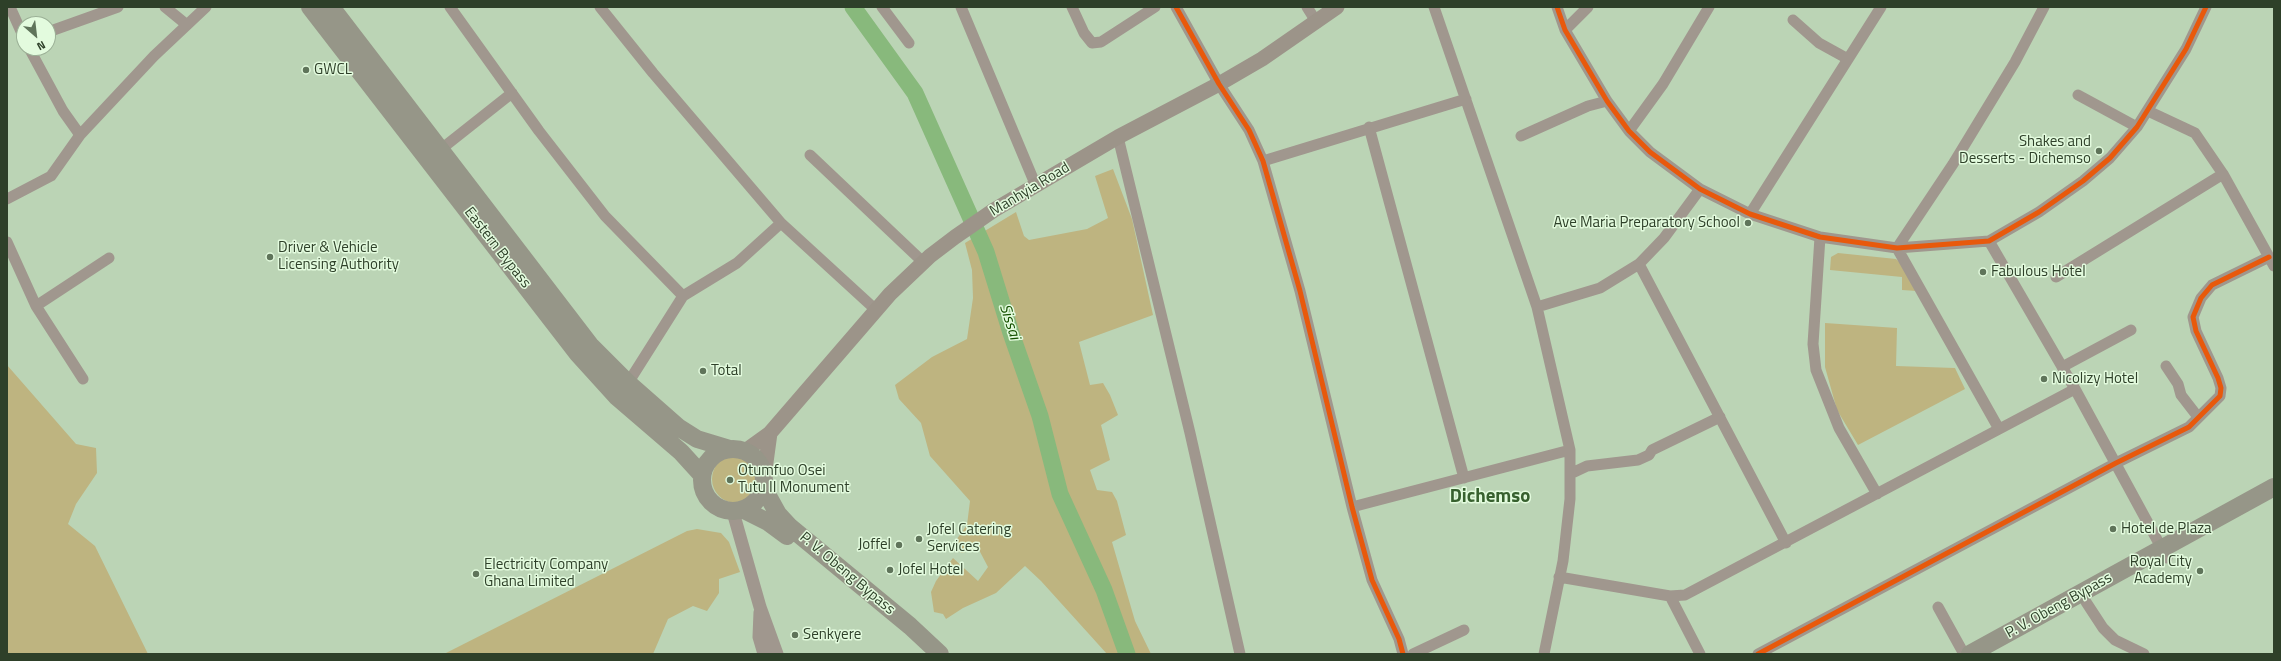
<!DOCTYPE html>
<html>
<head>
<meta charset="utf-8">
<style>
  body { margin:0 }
  #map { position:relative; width:2281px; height:661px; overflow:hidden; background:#bbd4b5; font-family:"Titillium Web",sans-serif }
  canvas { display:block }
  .frame { position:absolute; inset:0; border:8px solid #2e4029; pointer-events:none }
  .north { position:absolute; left:16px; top:16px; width:40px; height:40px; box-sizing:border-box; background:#e3fbde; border:1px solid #9bb096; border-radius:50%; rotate:152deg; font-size:11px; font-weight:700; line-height:16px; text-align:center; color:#2e4029 }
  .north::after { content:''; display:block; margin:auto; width:14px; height:18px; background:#5f745a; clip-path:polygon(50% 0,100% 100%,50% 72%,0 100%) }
</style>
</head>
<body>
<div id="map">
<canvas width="2281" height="661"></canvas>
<div class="frame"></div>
<div class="north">N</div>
</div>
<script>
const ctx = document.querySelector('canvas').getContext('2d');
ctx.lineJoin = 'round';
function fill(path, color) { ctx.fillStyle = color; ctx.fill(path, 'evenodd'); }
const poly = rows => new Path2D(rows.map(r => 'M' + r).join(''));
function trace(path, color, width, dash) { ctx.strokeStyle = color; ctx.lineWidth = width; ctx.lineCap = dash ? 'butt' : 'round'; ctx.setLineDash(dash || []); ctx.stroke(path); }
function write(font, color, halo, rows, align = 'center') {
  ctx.font = font + ' "Titillium Web",sans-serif'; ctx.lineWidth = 3; ctx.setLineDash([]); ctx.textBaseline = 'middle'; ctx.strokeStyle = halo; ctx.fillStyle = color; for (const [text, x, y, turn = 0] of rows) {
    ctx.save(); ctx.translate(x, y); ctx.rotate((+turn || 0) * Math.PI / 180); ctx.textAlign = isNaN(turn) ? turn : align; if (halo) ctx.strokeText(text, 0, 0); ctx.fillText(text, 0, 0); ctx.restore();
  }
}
fill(poly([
  [1113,169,1132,219,1153,315,1079,342,1090,385,1103,383,1110,395,1118,415,1101,425,1110,460,1090,470,1097,490,1112,492,1117,501,1126,535,1112,542,1135,621,1151,654,1107,654,1041,581,1025,566,996,593,963,608,946,619,943,614,934,612,931,592,936,581,953,558,978,581,988,567,978,548,962,553,951,547,967,525,970,501,930,456,921,423,899,399,895,385,932,357,967,339,973,298,972,270,965,243,1016,212,1024,236,1029,240,1087,229,1108,218,1095,176],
  [1838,253,1896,259,1908,270,1917,291,1902,290,1902,277,1830,270,1831,257],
  [1825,323,1897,328,1896,366,1955,368,1965,389,1858,445,1837,410,1825,367],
  [7,365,76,444,96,448,97,473,76,504,68,524,95,546,148,654,7,654],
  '712 479a24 24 0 1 1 48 0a24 24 0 1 1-48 0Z',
  [697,529,721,533,729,542,740,572,719,579,719,593,707,611,693,606,668,619,653,654,444,654,687,531]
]), '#beb480');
trace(poly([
  [853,7,915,93,986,252,1011,333,1040,416,1060,494,1104,590,1127,654]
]), '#88b97c', 17);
trace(poly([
  [10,7,24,38],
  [165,7,187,25],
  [450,7,539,131,605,216,683,296],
  [600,7,653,73,781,223,876,310],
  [882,7,909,43],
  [961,7,1036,186],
  [1072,7,1084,33,1092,43,1101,42,1155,7],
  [1176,7,1219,84,1249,130,1263,161,1300,291,1352,507,1372,580,1399,639,1403,654],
  [1307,7,1317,23],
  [1434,7,1537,307,1570,450,1570,499,1563,561,1544,654],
  [1557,7,1565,30,1607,101,1629,131,1650,152,1700,189,1750,214,1820,237,1897,248,1989,241,2039,212,2083,181,2110,158,2137,127,2186,49,2206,7],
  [1793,20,1819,43,1848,59],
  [1565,30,1588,7],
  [48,32,118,7],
  [29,48,63,111,80,135],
  [2078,95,2137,127],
  [2148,111,2195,133,2223,174,2274,266],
  [1369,127,1464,478],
  [1629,131,1663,84,1709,7],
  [1521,136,1588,106,1607,101],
  [1118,137,1190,433,1240,654],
  [440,150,512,93],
  [810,155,923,262],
  [1263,161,1466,99],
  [7,199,51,176,80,135,154,56,206,7],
  [1750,214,1881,7],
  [1820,237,1813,344,1816,370,1839,428,1877,494],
  [1989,241,2075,389,2167,558],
  [7,242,36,306,83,379],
  [1639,264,1786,543],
  [2056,277,2223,174],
  [36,306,109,258],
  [1537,307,1600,288,1639,264,1664,238,1700,189],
  [2166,366,2178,384,2181,395,2198,417],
  [2062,367,2131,330],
  [628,383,683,296,737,263,781,223],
  [1999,429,1897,248,1953,164,2015,62,2044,7],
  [1570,474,1587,466,1638,460,1649,455,1652,450,1720,417],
  [1352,507,1570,450],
  [1559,577,1670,596,1685,595,2075,389],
  [1670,596,1700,654],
  [2086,602,2103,628,2115,640,2144,654],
  [1938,607,1964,654],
  [1413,654,1464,630],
  [1758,654,2116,463,2189,427,2220,396,2221,388,2218,378,2196,331,2193,317,2201,298,2212,285,2269,257]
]), '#a0978e', 11);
trace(poly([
  [733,512,760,607,777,654],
  [760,612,759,637,764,654]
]), '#a0978e', 13);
trace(poly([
  [745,451,770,433,890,294,930,256,955,237,994,210,1118,137,1219,84,1262,59,1337,7],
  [764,477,770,433]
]), '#9c9489', 15);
trace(poly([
  [310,7,578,354,617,397,681,452,701,474],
  [331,7,590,345,628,383,678,427,697,439,730,449],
  '702 480a31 31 0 1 1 62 0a31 31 0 1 1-62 0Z',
  [763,487,778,514,790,527,910,626,940,654],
  [744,510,768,522,787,536],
  [1970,654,2274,487]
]), '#969688', 18);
trace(poly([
  [1176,7,1219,84,1249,130,1263,161,1300,291,1352,507,1372,580,1399,639,1403,654],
  [1557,7,1565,30,1607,101,1629,131,1650,152,1700,189,1750,214,1820,237,1897,248,1989,241,2039,212,2083,181,2110,158,2137,127,2186,49,2206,7],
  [1758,654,2116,463,2189,427,2220,396,2221,388,2218,378,2196,331,2193,317,2201,298,2212,285,2269,257]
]), '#e8590c', 5);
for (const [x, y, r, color] of [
  [306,70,4,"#5f745a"],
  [2099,151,4,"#5f745a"],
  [1748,223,4,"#5f745a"],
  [270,257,4,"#5f745a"],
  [1983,272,4,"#5f745a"],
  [703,371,4,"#5f745a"],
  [2044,379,4,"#5f745a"],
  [730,480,4,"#5f745a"],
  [2113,529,4,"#5f745a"],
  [919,539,4,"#5f745a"],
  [899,545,4,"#5f745a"],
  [890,570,4,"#5f745a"],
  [2200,571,4,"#5f745a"],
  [476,574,4,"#5f745a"],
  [795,635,4,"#5f745a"]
]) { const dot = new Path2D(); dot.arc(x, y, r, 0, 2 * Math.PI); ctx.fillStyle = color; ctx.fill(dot); trace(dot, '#e3fbde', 1.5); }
write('15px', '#2e4029', '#e3fbde', [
  ["GWCL",314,70],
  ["Shakes and",2091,142,"right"],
  ["Desserts - Dichemso",2091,159,"right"],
  ["Ave Maria Preparatory School",1740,223,"right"],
  ["Driver & Vehicle",278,248],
  ["Licensing Authority",278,265],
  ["Fabulous Hotel",1991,272],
  ["Total",711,371],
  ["Nicolizy Hotel",2052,379],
  ["Otumfuo Osei",738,471],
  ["Tutu II Monument",738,488],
  ["Hotel de Plaza",2121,529],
  ["Jofel Catering",927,530],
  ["Services",927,547],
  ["Joffel",891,545,"right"],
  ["Royal City",2192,562,"right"],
  ["Academy",2192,579,"right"],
  ["Electricity Company",484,565],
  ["Ghana Limited",484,582],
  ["Jofel Hotel",898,570],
  ["Senkyere",803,635]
], 'left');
write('15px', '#2e4029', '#e3fbde', [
  ["Manhyia Road",1030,190,-31],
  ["Eastern Bypass",497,248,52],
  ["P. V. Obeng Bypass",847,574,40],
  ["P. V. Obeng Bypass",2059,606,-29]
]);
write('italic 16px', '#155000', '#e3fbde', [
  ["Sissai",1009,322,72]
]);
write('bold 19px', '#37602e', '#e3fbde', [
  ["Dichemso",1490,497]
]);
</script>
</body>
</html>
